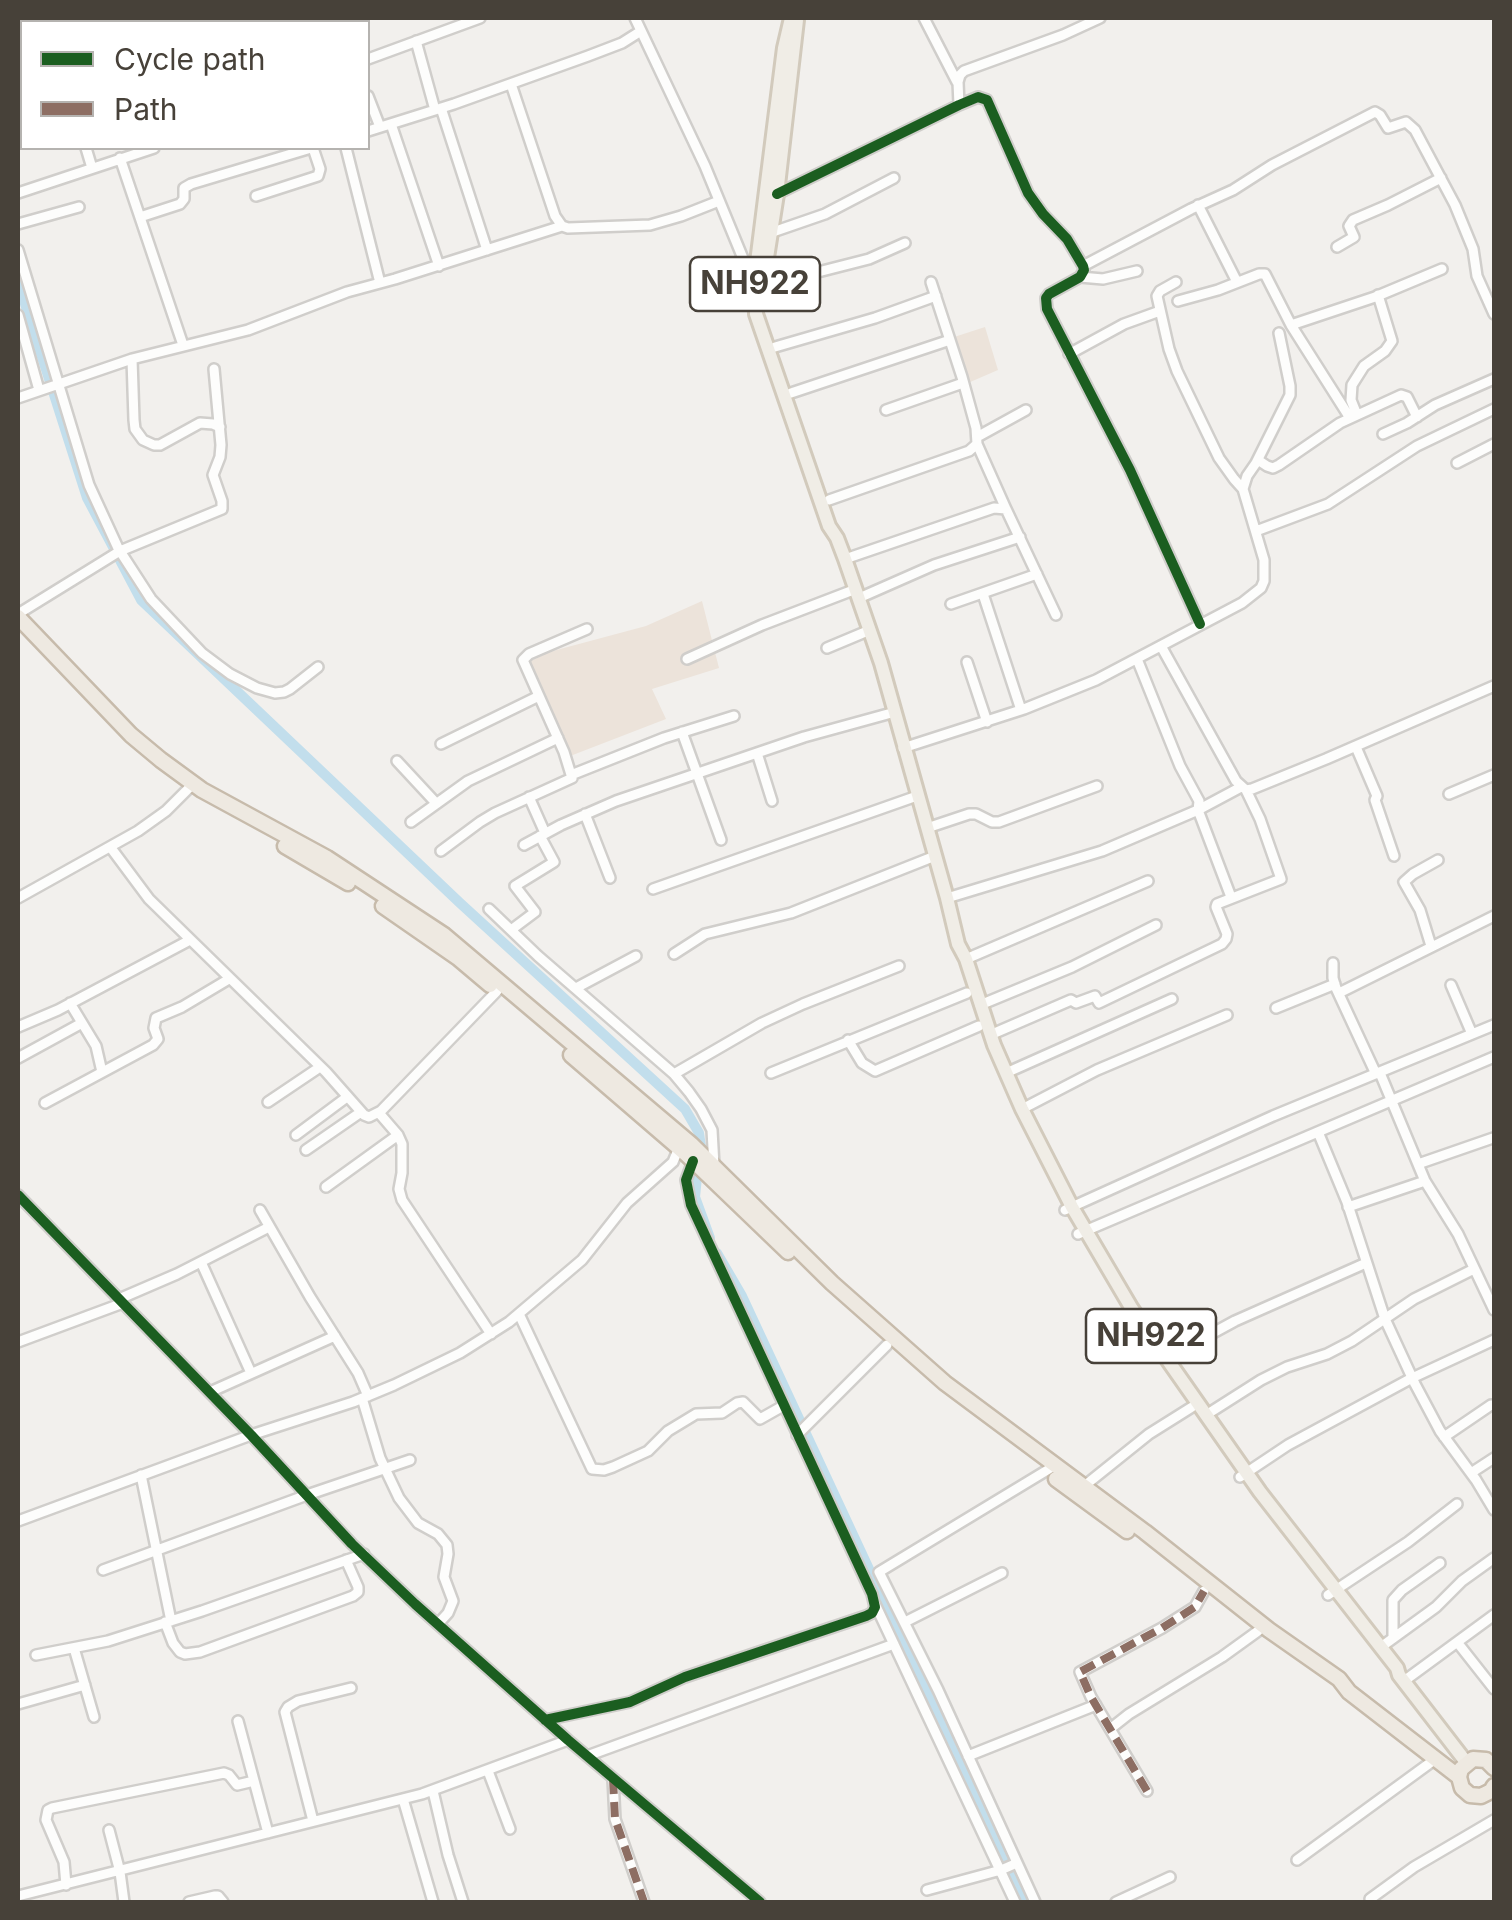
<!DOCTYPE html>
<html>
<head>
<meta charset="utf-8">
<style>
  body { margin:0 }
  #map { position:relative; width:1512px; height:1920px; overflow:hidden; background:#f2f0ed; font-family:Inter,sans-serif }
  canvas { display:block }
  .frame { position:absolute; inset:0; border:20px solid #474139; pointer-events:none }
  .legend { position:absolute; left:20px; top:20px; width:350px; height:130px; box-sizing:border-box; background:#fff; border:2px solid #b5b3b0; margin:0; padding:12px 18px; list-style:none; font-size:30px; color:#474139 }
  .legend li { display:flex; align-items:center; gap:20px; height:50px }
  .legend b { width:50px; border:2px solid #b5b3b0 }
</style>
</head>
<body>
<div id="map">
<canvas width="1512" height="1920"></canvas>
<div class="frame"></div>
<ul class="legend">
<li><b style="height:12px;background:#1b5e20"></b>Cycle path</li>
<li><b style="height:12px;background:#8d6e63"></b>Path</li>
</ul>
</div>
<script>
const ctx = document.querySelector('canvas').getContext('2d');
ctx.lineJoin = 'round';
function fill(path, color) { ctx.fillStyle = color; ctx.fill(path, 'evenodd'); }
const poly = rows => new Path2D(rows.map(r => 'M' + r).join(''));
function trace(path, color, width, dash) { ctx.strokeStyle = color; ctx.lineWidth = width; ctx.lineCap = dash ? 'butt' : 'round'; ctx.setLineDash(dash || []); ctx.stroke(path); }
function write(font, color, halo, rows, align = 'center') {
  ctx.font = font + ' Inter,sans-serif'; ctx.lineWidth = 9; ctx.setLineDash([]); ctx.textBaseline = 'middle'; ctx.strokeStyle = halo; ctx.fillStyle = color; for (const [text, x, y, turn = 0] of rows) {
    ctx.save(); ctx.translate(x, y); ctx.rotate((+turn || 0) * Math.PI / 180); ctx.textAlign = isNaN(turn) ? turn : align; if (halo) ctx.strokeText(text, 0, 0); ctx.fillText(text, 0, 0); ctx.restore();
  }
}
fill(poly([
  [985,327,998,370,961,386,948,339],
  [702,601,719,668,652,689,666,719,565,758,520,666,549,652,646,626]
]), '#ece3da');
trace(poly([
  [18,282,87,498,141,600,460,903,685,1109,699,1133,702,1154],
  [697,1177,695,1197,710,1238],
  [717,1253,742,1296,1024,1902]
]), '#c2deec', 10);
const minor = poly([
  [213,18,215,22],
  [241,18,243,22],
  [635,18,705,166,749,273,755,278,763,279,822,271,869,259,905,243],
  [924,18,957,82],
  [55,22,70,18],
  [171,22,185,18],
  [282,22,292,18],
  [416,41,435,110],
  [18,55,22,53],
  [368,59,480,18],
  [511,84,555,216,562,226,568,228,650,225,681,216,719,201],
  [368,96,380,127],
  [959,105,958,82,960,75,964,71,1063,35,1100,18],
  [441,108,487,250],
  [391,124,439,266],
  [368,131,454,104,588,56,622,43,641,31],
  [86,148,92,168],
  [346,148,380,283],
  [120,158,183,345],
  [18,193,154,148],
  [777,194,959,105,978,97,987,100,1028,193,1043,214,1067,239,1083,266,1084,270,1080,277,1049,294,1046,298,1047,309,1130,470,1200,624],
  [256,196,318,176,320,169,313,148],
  [1198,205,1237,282],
  [140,217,180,204,184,199,184,188,191,184,311,148],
  [18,224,79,207],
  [770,233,825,214,894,178],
  [1337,247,1354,237,1349,226,1353,220,1388,205,1441,178],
  [18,250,89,485,118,548,151,599,202,653,230,674,257,688,275,693,284,692,290,689,318,667],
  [1083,266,1191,209,1233,190,1272,165,1375,112,1380,115,1388,128,1406,122,1415,130,1455,205,1473,249,1477,276,1494,314],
  [1080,277,1103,279,1137,271],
  [1176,282,1160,291,1157,296,1169,349,1177,371,1219,458,1234,479,1243,489],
  [1178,301,1218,290,1259,274,1265,274,1291,325,1350,418],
  [18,315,39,390],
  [1291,325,1375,297,1442,269],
  [775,347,875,318,936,296],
  [1069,354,1124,324,1160,311],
  [132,359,134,420,135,429,143,440,154,445,160,445,200,423,213,424,220,427],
  [791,393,950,340],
  [18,398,132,359,248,330,347,292,395,279,562,226],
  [886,410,963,383],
  [1357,415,1351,400,1352,385,1364,366,1385,351,1392,341,1378,295],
  [1383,434,1407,423,1435,405,1494,379],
  [977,437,1026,410],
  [977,444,1006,509],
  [1258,460,1267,466,1273,468,1279,465,1340,423,1401,395,1407,397,1417,417],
  [1457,463,1494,444],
  [829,500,969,451,977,444,976,428,962,377,931,282],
  [1256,531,1328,504,1417,446,1494,409],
  [845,559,994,508,1006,509,1056,615],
  [983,594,1021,710],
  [859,598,934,565,1020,537],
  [951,604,1037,574],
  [18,614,120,551,222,509,222,501,213,475,220,457,221,445,214,369],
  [1161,646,1236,781,1246,790,1252,789,1326,759,1494,686],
  [827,648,870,630],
  [687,659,762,625,856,589],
  [1137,659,1180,766,1199,801,1198,810,1231,897],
  [967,662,987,722],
  [682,732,721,840],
  [441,744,539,696],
  [1356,747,1377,796,1375,800,1394,856],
  [903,748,1024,709,1096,680,1242,603,1261,588,1264,581,1264,560,1243,489,1247,476,1256,463,1290,395,1290,386,1279,333],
  [757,753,772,801],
  [397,761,436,803],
  [571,775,664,738,734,716],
  [1449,794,1494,775],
  [529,797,545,833],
  [585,814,610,878],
  [411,822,468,781,558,738],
  [927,828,969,814,976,814,992,822,999,822,1097,786],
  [524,845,561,825,616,801,804,737,895,712],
  [111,848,149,899,326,1072,364,1115,369,1117,381,1111,497,991],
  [441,851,480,822,495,813,572,778,564,752,523,660,529,654,587,629],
  [653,889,917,796],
  [18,898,138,831,166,811,193,784],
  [947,898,1102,851,1198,810,1241,787],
  [489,909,538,956,674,1074,689,1092,701,1109,712,1130,714,1166],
  [511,930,535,912,515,886,554,862,540,836],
  [1431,946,1420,910,1404,882,1413,874,1438,860],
  [674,954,705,934,791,913,935,856],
  [966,959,1148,881],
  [1333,963,1333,978,1336,988,1376,1074],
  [1451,985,1472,1034],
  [576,988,636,956],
  [1339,993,1494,916],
  [70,1003,96,1046,102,1072],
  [980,1005,1072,967,1156,925],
  [1276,1008,1335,984],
  [18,1027,58,1010,190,940],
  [990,1035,1071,1000,1076,1003,1095,996,1099,1003,1222,944,1226,939,1227,934,1216,907,1217,904,1281,879,1260,819,1246,790],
  [848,1040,862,1063,875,1071,979,1026],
  [18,1058,82,1023],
  [771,1073,967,993],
  [1006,1073,1172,999],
  [1380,1073,1425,1181,1458,1234,1494,1310],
  [674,1074,762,1023,803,1004,899,966],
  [268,1102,320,1067],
  [45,1103,153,1045,158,1039,154,1028,156,1018,182,1007,229,979],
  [1022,1109,1097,1070,1227,1015],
  [379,1113,398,1135,402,1144,402,1173,399,1189,402,1200,491,1334],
  [1318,1132,1347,1202,1385,1319,1415,1384,1440,1431,1476,1480,1494,1510],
  [296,1135,347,1097],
  [306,1150,361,1112],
  [1418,1164,1493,1138],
  [326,1187,398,1135],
  [18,1195,251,1435,352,1544,415,1604,568,1740,760,1902],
  [1348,1207,1425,1181],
  [260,1210,310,1297,358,1373,368,1396],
  [1065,1210,1273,1116,1494,1025],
  [1078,1234,1494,1057],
  [201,1262,251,1373],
  [119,1299,177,1274,269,1227],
  [519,1314,592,1469,604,1470,613,1467,648,1451,668,1431,696,1414,722,1413,737,1403,743,1402,760,1419,783,1406],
  [18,1342,123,1303],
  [1167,1358,1235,1321,1366,1263],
  [210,1392,335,1336],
  [362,1398,380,1458,399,1498,418,1523,438,1534,447,1545,448,1554,444,1577,453,1601,448,1613,438,1624],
  [1206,1415,1261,1380,1287,1367,1327,1354,1352,1341,1414,1299,1474,1269],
  [797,1435,887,1345],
  [1444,1437,1491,1405],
  [1471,1473,1494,1458],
  [141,1475,171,1621],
  [1240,1477,1288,1445,1412,1378,1494,1340],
  [1083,1487,1149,1434,1192,1407],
  [18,1521,251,1435,353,1402,394,1385,460,1353,509,1322,582,1260,627,1203,673,1162,680,1145],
  [103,1570,307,1495,410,1460],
  [1328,1595,1408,1542,1457,1504],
  [875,1604,1015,1902],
  [165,1622,173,1643,180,1652,185,1654,200,1652,353,1596,358,1592,358,1587,346,1560],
  [905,1622,1002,1573],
  [1393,1638,1393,1600,1402,1590,1440,1563],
  [1457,1642,1494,1689],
  [1381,1647,1436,1607,1462,1581,1494,1558],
  [74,1648,94,1717],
  [36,1655,108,1641,202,1611,364,1554],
  [1404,1681,1494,1615],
  [18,1704,85,1685],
  [545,1720,630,1702,685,1677,866,1616,872,1613,875,1607,872,1594,691,1205,686,1180,693,1161],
  [238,1721,268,1833],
  [1110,1729,1129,1714,1222,1657,1258,1631],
  [587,1756,894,1644],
  [968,1756,1096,1705],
  [488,1771,510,1829],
  [613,1779,615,1819,644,1902],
  [433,1791,448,1855,463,1902],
  [1147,1791,1091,1697,1080,1672,1162,1628,1195,1607,1204,1591],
  [403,1799,433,1902],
  [313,1821,285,1712,288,1707,298,1701,351,1688],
  [109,1830,120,1872,124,1902],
  [1297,1860,1434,1760],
  [66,1885,64,1862,46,1820,48,1810,52,1808,224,1773,229,1775,237,1785,254,1781],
  [927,1890,1001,1870,1017,1863],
  [18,1896,422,1794,568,1740],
  [1370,1899,1414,1867,1494,1820],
  [189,1902,215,1896,218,1896,223,1902],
  [1035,1902,938,1690,879,1572,1054,1466],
  [1116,1902,1170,1877]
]);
const primary = poly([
  [791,18,784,48,755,278,756,314,829,526,837,538,845,559,881,663,947,898,958,944,966,959,994,1045,1022,1109,1072,1207,1132,1309,1260,1492,1397,1668,1399,1675,1466,1762],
  [763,283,777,194,797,20]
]);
const trunk = poly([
  [18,617,131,735,161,760,202,790,327,858,444,935,691,1144,832,1283,945,1383,1145,1532,1269,1630,1339,1679,1349,1692,1459,1777],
  [285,846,348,883],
  [383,906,458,958,490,985],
  [571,1055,686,1154,788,1252],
  [1056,1479,1127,1531],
  [1494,1768,1486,1760,1473,1759,1461,1769,1459,1777,1462,1788,1470,1795,1481,1796,1491,1791,1494,1786]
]);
trace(minor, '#d0cecb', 14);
trace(primary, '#d2cabc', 18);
trace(trunk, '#c7bbab', 19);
trace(minor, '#fdfdfc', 9);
trace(primary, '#f0ede6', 12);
trace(trunk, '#eee9e1', 14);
trace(poly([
  [613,1779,615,1819,644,1902],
  [1147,1791,1091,1697,1080,1672,1162,1628,1195,1607,1204,1591]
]), '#8d6e63', 8, [15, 8]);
trace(poly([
  [777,194,959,105,978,97,987,100,1028,193,1043,214,1067,239,1083,266,1084,270,1080,277,1049,294,1046,298,1047,309,1130,470,1200,624],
  [18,1195,251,1435,352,1544,415,1604,568,1740,760,1902],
  [545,1720,630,1702,685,1677,866,1616,872,1613,875,1607,872,1594,691,1205,686,1180,693,1161]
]), '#1b5e20', 10);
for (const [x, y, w] of [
  [755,284,130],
  [1151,1336,130]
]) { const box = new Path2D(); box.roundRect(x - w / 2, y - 27, w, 54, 8); ctx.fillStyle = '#fff'; ctx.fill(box); trace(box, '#474139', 2.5); }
write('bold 32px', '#474139', null, [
  ["NH922",755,284],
  ["NH922",1151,1336]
]);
</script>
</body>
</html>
